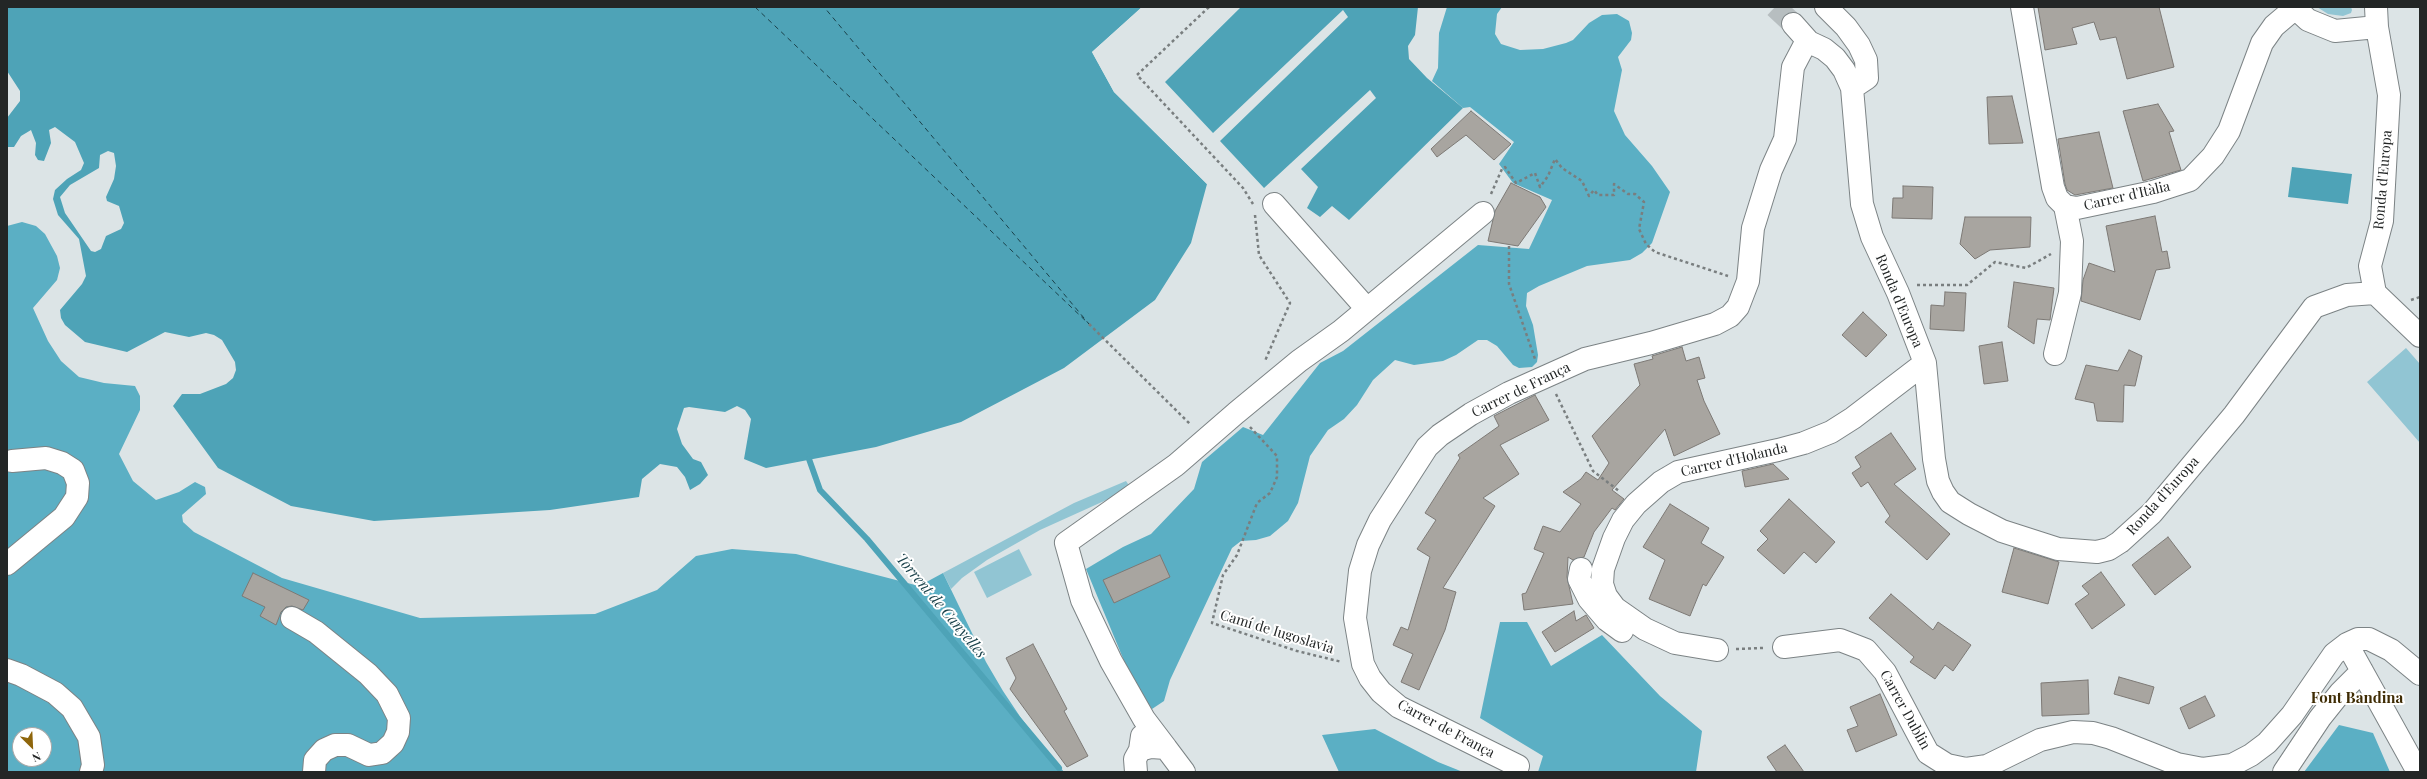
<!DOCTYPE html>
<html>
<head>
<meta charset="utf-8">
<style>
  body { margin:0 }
  #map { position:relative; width:2427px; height:779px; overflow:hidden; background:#dce4e6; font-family:"Playfair Display",serif }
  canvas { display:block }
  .frame { position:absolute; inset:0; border:8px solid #232626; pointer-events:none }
  .north { position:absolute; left:12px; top:727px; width:40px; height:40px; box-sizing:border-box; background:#fff; border:1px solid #a7a8a8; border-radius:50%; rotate:156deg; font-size:11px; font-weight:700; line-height:16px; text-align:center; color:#232626 }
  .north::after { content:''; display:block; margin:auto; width:14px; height:18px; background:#8f660c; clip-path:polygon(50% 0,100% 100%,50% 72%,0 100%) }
</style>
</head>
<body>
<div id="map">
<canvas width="2427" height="779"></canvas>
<div class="frame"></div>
<div class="north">N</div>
</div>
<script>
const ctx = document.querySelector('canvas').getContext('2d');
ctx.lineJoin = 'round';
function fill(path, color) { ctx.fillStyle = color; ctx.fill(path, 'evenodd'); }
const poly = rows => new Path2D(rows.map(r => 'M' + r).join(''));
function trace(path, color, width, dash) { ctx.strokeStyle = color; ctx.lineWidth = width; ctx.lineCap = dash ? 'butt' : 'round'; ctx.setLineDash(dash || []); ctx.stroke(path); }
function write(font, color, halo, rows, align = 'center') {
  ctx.font = font + ' "Playfair Display",serif'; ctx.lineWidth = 4; ctx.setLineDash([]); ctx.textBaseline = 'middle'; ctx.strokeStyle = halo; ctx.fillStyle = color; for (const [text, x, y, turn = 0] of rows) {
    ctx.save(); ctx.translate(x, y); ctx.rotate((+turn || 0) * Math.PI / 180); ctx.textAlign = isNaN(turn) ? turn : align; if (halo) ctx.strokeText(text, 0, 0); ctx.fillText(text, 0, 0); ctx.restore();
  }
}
fill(poly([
  [2317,7,2351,7,2352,10,2351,13,2343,16,2328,14],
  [2406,348,2420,364,2420,443,2367,382],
  [1126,481,1130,487,1113,497,1040,530,987,560,962,578,951,589,943,573,1074,503],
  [1019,549,1032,575,987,598,974,572]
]), '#91c5d3');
fill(poly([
  [1447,7,1502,7,1497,14,1495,34,1501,44,1520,50,1543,49,1566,43,1573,40,1589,23,1602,15,1617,14,1629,21,1632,33,1631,40,1618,57,1622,70,1614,111,1625,135,1652,166,1670,192,1652,243,1642,253,1630,260,1587,266,1539,286,1527,293,1526,306,1533,325,1538,355,1537,362,1532,367,1519,368,1513,365,1497,346,1487,340,1478,340,1456,355,1443,361,1414,365,1395,360,1373,380,1357,405,1344,419,1328,430,1310,456,1298,503,1288,521,1270,536,1256,540,1241,541,1232,548,1170,680,1164,701,1152,709,1132,680,1086,569,1123,547,1151,534,1194,489,1202,462,1243,427,1263,435,1320,363,1343,351,1478,245,1529,249,1552,200,1513,183,1499,164,1514,142,1470,107,1463,108,1432,81,1438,68,1439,33],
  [22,222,36,226,45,234,57,256,60,268,57,280,33,308,48,341,61,361,79,377,104,383,135,386,140,396,140,410,119,454,133,481,156,500,179,492,195,482,205,487,206,494,182,515,183,522,194,532,282,578,420,618,595,614,657,590,696,556,732,549,796,554,919,586,943,573,986,662,1003,691,1021,718,1064,772,7,772,7,226],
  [20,735,44,735,44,759,20,759],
  [1500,622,1527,622,1551,666,1602,635,1660,696,1702,731,1696,772,1538,772,1543,756,1480,718],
  [2339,725,2373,733,2390,772,2304,772],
  [1375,729,1438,762,1463,772,1339,772,1322,735]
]), '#5bafc4');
fill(poly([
  [7,7,1142,7,1092,52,1114,92,1207,184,1191,243,1155,300,1064,368,961,422,876,447,766,468,744,459,751,419,745,410,737,406,725,412,689,407,684,408,677,429,682,444,693,459,701,462,708,475,700,484,690,490,685,477,677,467,660,464,642,479,639,497,550,510,374,521,291,506,218,468,173,406,182,394,200,394,226,384,233,378,236,370,235,362,222,340,214,335,206,333,189,337,165,332,127,352,85,342,65,325,61,318,60,310,82,284,86,276,79,239,58,215,53,199,55,190,67,179,81,170,84,163,75,142,55,127,49,130,51,143,44,161,38,160,35,155,36,143,31,130,21,136,14,147,7,147,7,118,20,101,20,91,7,71],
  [108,151,114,153,116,166,114,179,106,197,107,201,119,206,124,223,121,229,106,236,101,249,95,252,91,251,65,213,60,197,70,185,99,168,100,155],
  [1241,7,1418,7,1415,35,1408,46,1409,59,1427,78,1463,108,1349,220,1332,206,1320,217,1307,208,1318,187,1301,169,1376,98,1370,90,1264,188,1220,141,1348,17,1343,10,1213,133,1165,82],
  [2292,167,2352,174,2348,204,2288,197]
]), '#4ea3b7');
fill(poly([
  [1142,7,1143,8,1095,52,1116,91,1209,183,1209,186,1114,92,1092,52]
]), '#dce4e6');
trace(poly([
  [809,459,820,490,867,539,1059,768]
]), '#4ea3b7', 6);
trace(poly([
  [755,7,1089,324,824,7]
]), '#1b424b', 1, [5, 4]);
const building = poly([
  [2038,7,2159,7,2174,67,2127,79,2116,37,2100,40,2094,22,2072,28,2077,44,2045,50,2038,7],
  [2012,96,2023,143,1989,144,1987,97,2012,96],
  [2158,104,2174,131,2169,132,2181,170,2143,181,2123,111,2158,104],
  [1471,111,1511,144,1494,160,1466,135,1437,157,1431,149,1471,111],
  [2099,132,2113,188,2075,195,2067,190,2065,184,2058,139,2099,132],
  [1511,183,1540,197,1546,207,1518,246,1488,241,1495,211,1511,183],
  [1903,186,1933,187,1932,219,1892,218,1893,198,1903,198,1903,186],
  [2155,216,2162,252,2167,251,2170,268,2156,270,2140,320,2081,301,2083,280,2089,263,2115,272,2106,226,2155,216],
  [1965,217,2031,217,2030,247,1990,250,1975,259,1960,244,1965,217],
  [2014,282,2054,288,2050,320,2037,319,2034,344,2008,327,2014,282],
  [1945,292,1966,293,1964,331,1930,329,1931,305,1944,306,1945,292],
  [1863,312,1887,335,1866,357,1842,335,1863,312],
  [2002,342,2008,381,1984,384,1979,346,2002,342],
  [1682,347,1686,361,1699,357,1705,378,1697,380,1704,401,1720,434,1674,456,1665,429,1612,490,1624,499,1615,510,1612,508,1594,532,1584,557,1573,560,1568,557,1567,577,1573,604,1524,610,1522,594,1526,593,1544,553,1534,549,1543,526,1560,532,1581,504,1563,492,1581,479,1586,472,1598,480,1609,463,1592,436,1640,385,1634,364,1653,359,1652,356,1682,347],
  [2129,350,2142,356,2135,386,2124,385,2123,422,2097,421,2094,403,2075,399,2086,365,2118,371,2129,350],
  [1535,395,1549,420,1500,445,1519,474,1483,498,1495,506,1443,588,1456,592,1445,630,1419,690,1401,682,1413,654,1393,645,1401,627,1408,630,1430,557,1417,549,1436,520,1425,513,1460,458,1458,455,1499,426,1494,416,1535,395],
  [1891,433,1916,469,1894,484,1950,534,1927,560,1885,522,1890,516,1868,482,1861,487,1852,473,1861,467,1855,457,1891,433],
  [1773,464,1789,479,1745,487,1742,471,1773,464],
  [1789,499,1835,542,1816,563,1804,552,1784,574,1757,550,1768,539,1760,531,1789,499],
  [1670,504,1709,528,1701,543,1724,557,1706,586,1703,584,1690,616,1649,599,1665,560,1643,547,1670,504],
  [2168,537,2191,567,2155,595,2132,565,2168,537],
  [2014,548,2059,562,2048,604,2002,592,2014,548],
  [1160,555,1170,577,1114,603,1103,580,1160,555],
  [2101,572,2125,605,2092,629,2075,604,2089,594,2082,586,2101,572],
  [253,573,309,600,303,610,292,606,286,607,281,612,276,625,260,616,265,607,242,596,253,573],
  [1891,594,1933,630,1938,622,1971,645,1953,671,1945,665,1935,679,1910,662,1914,657,1869,618,1891,594],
  [1574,611,1576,621,1586,615,1594,628,1555,652,1542,632,1574,611],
  [1033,644,1067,709,1064,711,1088,756,1067,767,1010,689,1016,678,1006,658,1033,644],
  [2119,677,2154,687,2149,704,2114,694,2119,677],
  [2088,680,2089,714,2042,716,2041,683,2088,680],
  [1880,694,1897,735,1856,752,1847,730,1858,726,1850,707,1880,694],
  [2205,696,2215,716,2189,729,2180,708,2205,696],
  [1785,745,1804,772,1777,772,1767,757,1785,745]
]);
fill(building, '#a8a5a0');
trace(building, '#7d7975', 1);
trace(poly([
  [1775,7,1793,24]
]), '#b7bec0', 22, [22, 11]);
const minor = poly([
  [1826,7,1846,27,1859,45,1866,60,1867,78,1852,88],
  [2022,7,2053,187,2057,198,2065,206,2077,208,2153,192,2190,180,2213,156,2229,131,2262,43,2274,26,2294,9],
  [2294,7,2308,20,2335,31,2377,27],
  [1793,24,1809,42,1824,49,1835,58,1844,70,1852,88,1862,204,1872,237,1898,293,1925,363,1934,459,1938,481,1943,492,1950,502,1969,514,2002,531,2058,549,2097,552,2109,549,2120,542,2152,513,2234,415,2314,307,2347,295,2375,293,2370,266,2382,221,2389,95,2377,27,2376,7],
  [1274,204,1367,309],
  [2375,293,2420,336],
  [2055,354,2070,293,2072,241,2065,206],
  [7,564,64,517,77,497,78,483,73,470,62,463,46,458,12,461],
  [1581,569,1579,579,1589,599,1607,620,1622,631],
  [292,618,316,632,368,674,387,694,399,718,398,732,393,743,382,753,369,755,348,745,335,745,324,750,315,760,314,772],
  [2347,644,2418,772],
  [1784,647,1840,640,1866,650,1885,672,1928,753,1947,765,1966,769,1987,766,2040,740,2073,732,2093,733,2111,738,2177,764,2203,769,2232,765,2251,755,2267,743,2292,715,2334,654,2347,644,2358,639,2369,639,2391,650,2420,674],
  [1717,650,1675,643,1645,629,1615,608,1606,596,1602,584,1603,569,1614,538,1623,520,1636,504,1661,482,1678,472,1778,450,1804,443,1831,432,1853,418,1925,363],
  [7,670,21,675,55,693,72,708,89,737,93,765,91,772],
  [1166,748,1144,719,1111,661,1082,600,1066,543,1176,465,1236,413,1299,361,1341,331,1483,213],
  [1140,750,1151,747,1166,748,1184,772],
  [1518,766,1399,707,1381,692,1370,678,1363,664,1355,618,1360,571,1368,545,1380,520,1427,447,1440,435,1471,414,1509,393,1585,359,1651,343,1715,324,1730,316,1738,307,1748,281,1753,228,1771,170,1785,139,1793,67,1804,46,1809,42],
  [1136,772,1135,759,1140,750,1142,736],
  [2284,772,2320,718,2340,693,2362,671]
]);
trace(minor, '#7c8385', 24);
trace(poly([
  [1209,7,1137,75,1243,188,1253,204],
  [1491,194,1502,169,1505,167,1516,183,1535,173,1540,187,1548,176,1555,159,1562,168,1582,181,1589,196,1594,190,1598,195,1614,195,1614,184,1628,194,1635,194,1644,202,1639,229,1646,244,1655,252,1728,276],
  [1255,215,1259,255,1290,303,1265,361],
  [1509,246,1509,284,1535,359],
  [1917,285,1967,285,1995,262,2026,268,2051,254],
  [2411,300,2420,297],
  [1089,324,1191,425],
  [1556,394,1593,471,1619,491],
  [1250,427,1277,456,1277,477,1270,493,1257,503,1237,555,1223,575,1212,623,1297,651,1342,662],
  [1736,649,1763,648]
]), '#797e7f', 2.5, [3, 3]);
trace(minor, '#fff', 22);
write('14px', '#232626', '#fff', [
  ["Ronda d'Europa",2383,180,-85],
  ["Carrer d'Itàlia",2127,196,-13],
  ["Ronda d'Europa",1899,301,67],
  ["Carrer de França",1521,390,-26],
  ["Carrer d'Holanda",1734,460,-13],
  ["Ronda d'Europa",2163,496,-48],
  ["Camí de Iugoslavia",1277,632,17],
  ["Carrer Dublin",1905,710,61],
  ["Carrer de França",1446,729,28]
]);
write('italic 15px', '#1b424b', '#fff', [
  ["Torrent de Canyelles",941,606,50]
]);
write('bold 15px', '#3f2c04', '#fff', [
  ["Font Bandina",2357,698]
]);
</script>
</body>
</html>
